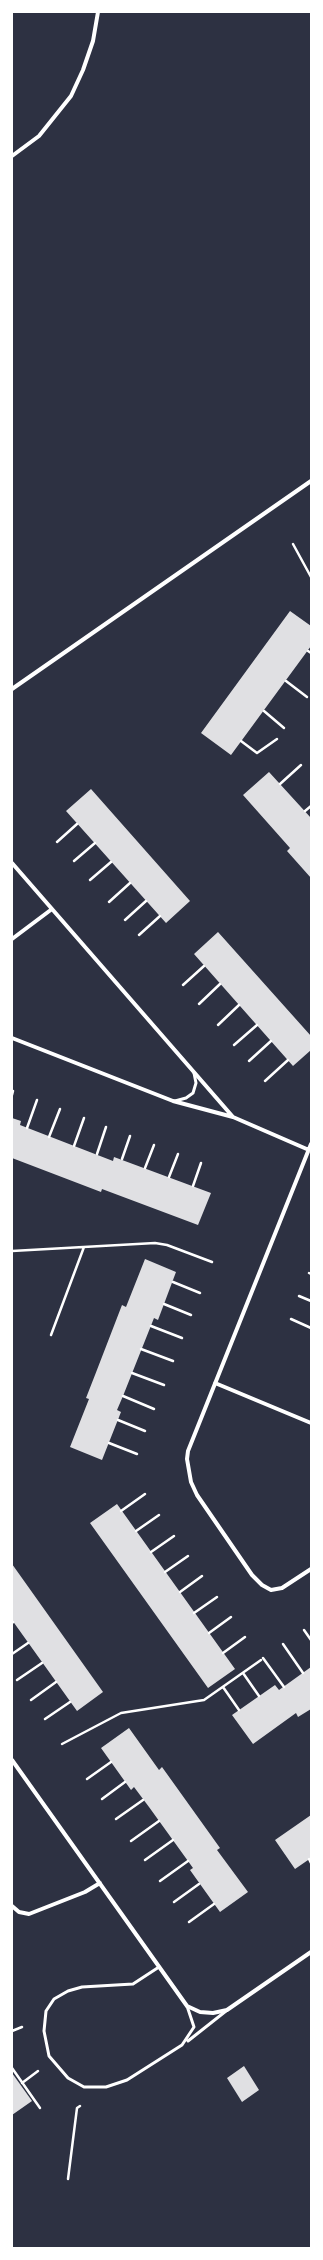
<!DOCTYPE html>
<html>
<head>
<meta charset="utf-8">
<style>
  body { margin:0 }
  #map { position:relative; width:323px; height:2260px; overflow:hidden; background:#2d3142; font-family:Rubik,sans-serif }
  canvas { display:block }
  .frame { position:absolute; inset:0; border:13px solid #fff; pointer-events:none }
</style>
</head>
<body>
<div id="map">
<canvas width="323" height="2260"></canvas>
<div class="frame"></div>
</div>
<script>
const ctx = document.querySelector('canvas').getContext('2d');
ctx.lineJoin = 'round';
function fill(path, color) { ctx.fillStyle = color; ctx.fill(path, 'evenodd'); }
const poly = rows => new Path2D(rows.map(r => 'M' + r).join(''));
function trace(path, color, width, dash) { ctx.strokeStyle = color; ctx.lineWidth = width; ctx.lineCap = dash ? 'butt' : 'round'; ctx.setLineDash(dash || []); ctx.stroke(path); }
fill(poly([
  [290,611,311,626,311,646,231,755,201,733],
  [269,772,311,818,311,878,287,851,290,848,243,795],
  [91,789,190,901,166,923,66,811],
  [218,932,311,1036,311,1050,293,1066,194,954],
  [12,1118,21,1121,20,1125,113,1161,114,1157,211,1193,198,1225,102,1189,101,1192,12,1158],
  [145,1259,176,1272,158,1320,154,1318,123,1396,117,1410,121,1412,102,1460,70,1447,89,1399,86,1398,95,1375,122,1305,126,1307],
  [117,1504,235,1669,208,1688,90,1523],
  [12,1564,103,1692,77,1711,12,1620],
  [311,1667,311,1709,298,1717,296,1713,253,1744,232,1715,275,1685,279,1690],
  [129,1728,159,1770,162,1767,220,1848,217,1850,248,1892,220,1912,190,1870,193,1868,149,1807,134,1787,131,1790,101,1748],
  [311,1815,311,1858,295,1869,275,1840],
  [244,2066,259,2090,242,2102,227,2078],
  [12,2073,32,2101,12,2115]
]), '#e0e0e3');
trace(poly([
  [293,544,311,577],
  [308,651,311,653],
  [286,681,307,697],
  [264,711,284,728],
  [241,741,257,753,277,739],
  [280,784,301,765],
  [305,811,311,806],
  [57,842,77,824],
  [74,861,95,843],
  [90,880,111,862],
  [109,902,130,883],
  [125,920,146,901],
  [139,935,160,916],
  [183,985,204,966],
  [199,1004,220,984],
  [218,1025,239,1005],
  [234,1045,257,1025],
  [249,1061,271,1041],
  [265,1081,288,1060],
  [12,1095,13,1091],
  [27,1128,37,1100],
  [49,1137,60,1109],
  [74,1146,84,1118],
  [97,1154,106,1127],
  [122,1159,130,1136],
  [145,1168,154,1145],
  [169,1177,178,1154],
  [193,1186,201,1163],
  [12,1251,155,1243,167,1245,212,1262],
  [309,1273,311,1274],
  [173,1282,200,1293],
  [299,1296,311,1301],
  [164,1304,191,1315],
  [291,1319,311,1328],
  [151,1326,182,1338],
  [51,1335,84,1247],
  [141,1349,173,1361],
  [132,1373,164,1385],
  [123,1396,154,1409],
  [118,1420,145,1431],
  [109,1443,137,1454],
  [121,1511,145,1494],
  [136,1531,159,1515],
  [151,1552,174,1536],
  [165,1572,188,1556],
  [180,1592,202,1576],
  [194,1613,217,1597],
  [12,1623,13,1622],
  [304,1630,311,1640],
  [209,1633,231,1617],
  [283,1644,303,1673],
  [223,1653,245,1637],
  [12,1654,28,1643],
  [263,1658,284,1687],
  [243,1673,259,1696],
  [17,1680,42,1663],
  [223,1687,239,1710],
  [31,1700,56,1682],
  [45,1719,70,1702],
  [62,1744,121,1713,204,1700,261,1660],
  [87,1779,111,1762],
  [102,1799,125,1782],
  [116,1819,143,1800],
  [131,1841,159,1821],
  [309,1859,311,1863],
  [145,1860,173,1840],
  [160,1881,188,1861],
  [174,1902,199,1884],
  [189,1922,214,1904],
  [12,2031,22,2027],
  [12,2068,40,2108],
  [22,2083,38,2071],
  [68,2179,77,2108,80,2106]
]), '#fff', 2.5);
trace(poly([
  [175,1101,186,1098,193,1093,196,1083,194,1073],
  [159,1967,133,1984,82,1987,68,1991,54,1999,46,2011,44,2031,49,2056,68,2078,84,2087,106,2087,127,2080,182,2045,194,2027,187,2006],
  [188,2041,226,2011]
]), '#fff', 3);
trace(poly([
  [12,156,39,136,71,96,83,70,93,41,98,12],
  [12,689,311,481],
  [12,863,233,1117,309,1150],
  [12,939,52,909],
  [12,1038,173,1101,233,1117],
  [311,1144,188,1451,187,1459,191,1482,197,1495,252,1575,262,1585,271,1590,282,1588,311,1569],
  [215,1383,311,1423],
  [12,1760,187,2006,200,2012,213,2013,227,2010,311,1952],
  [12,1906,19,1912,29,1914,85,1892,100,1883]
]), '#fff', 4);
</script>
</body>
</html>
